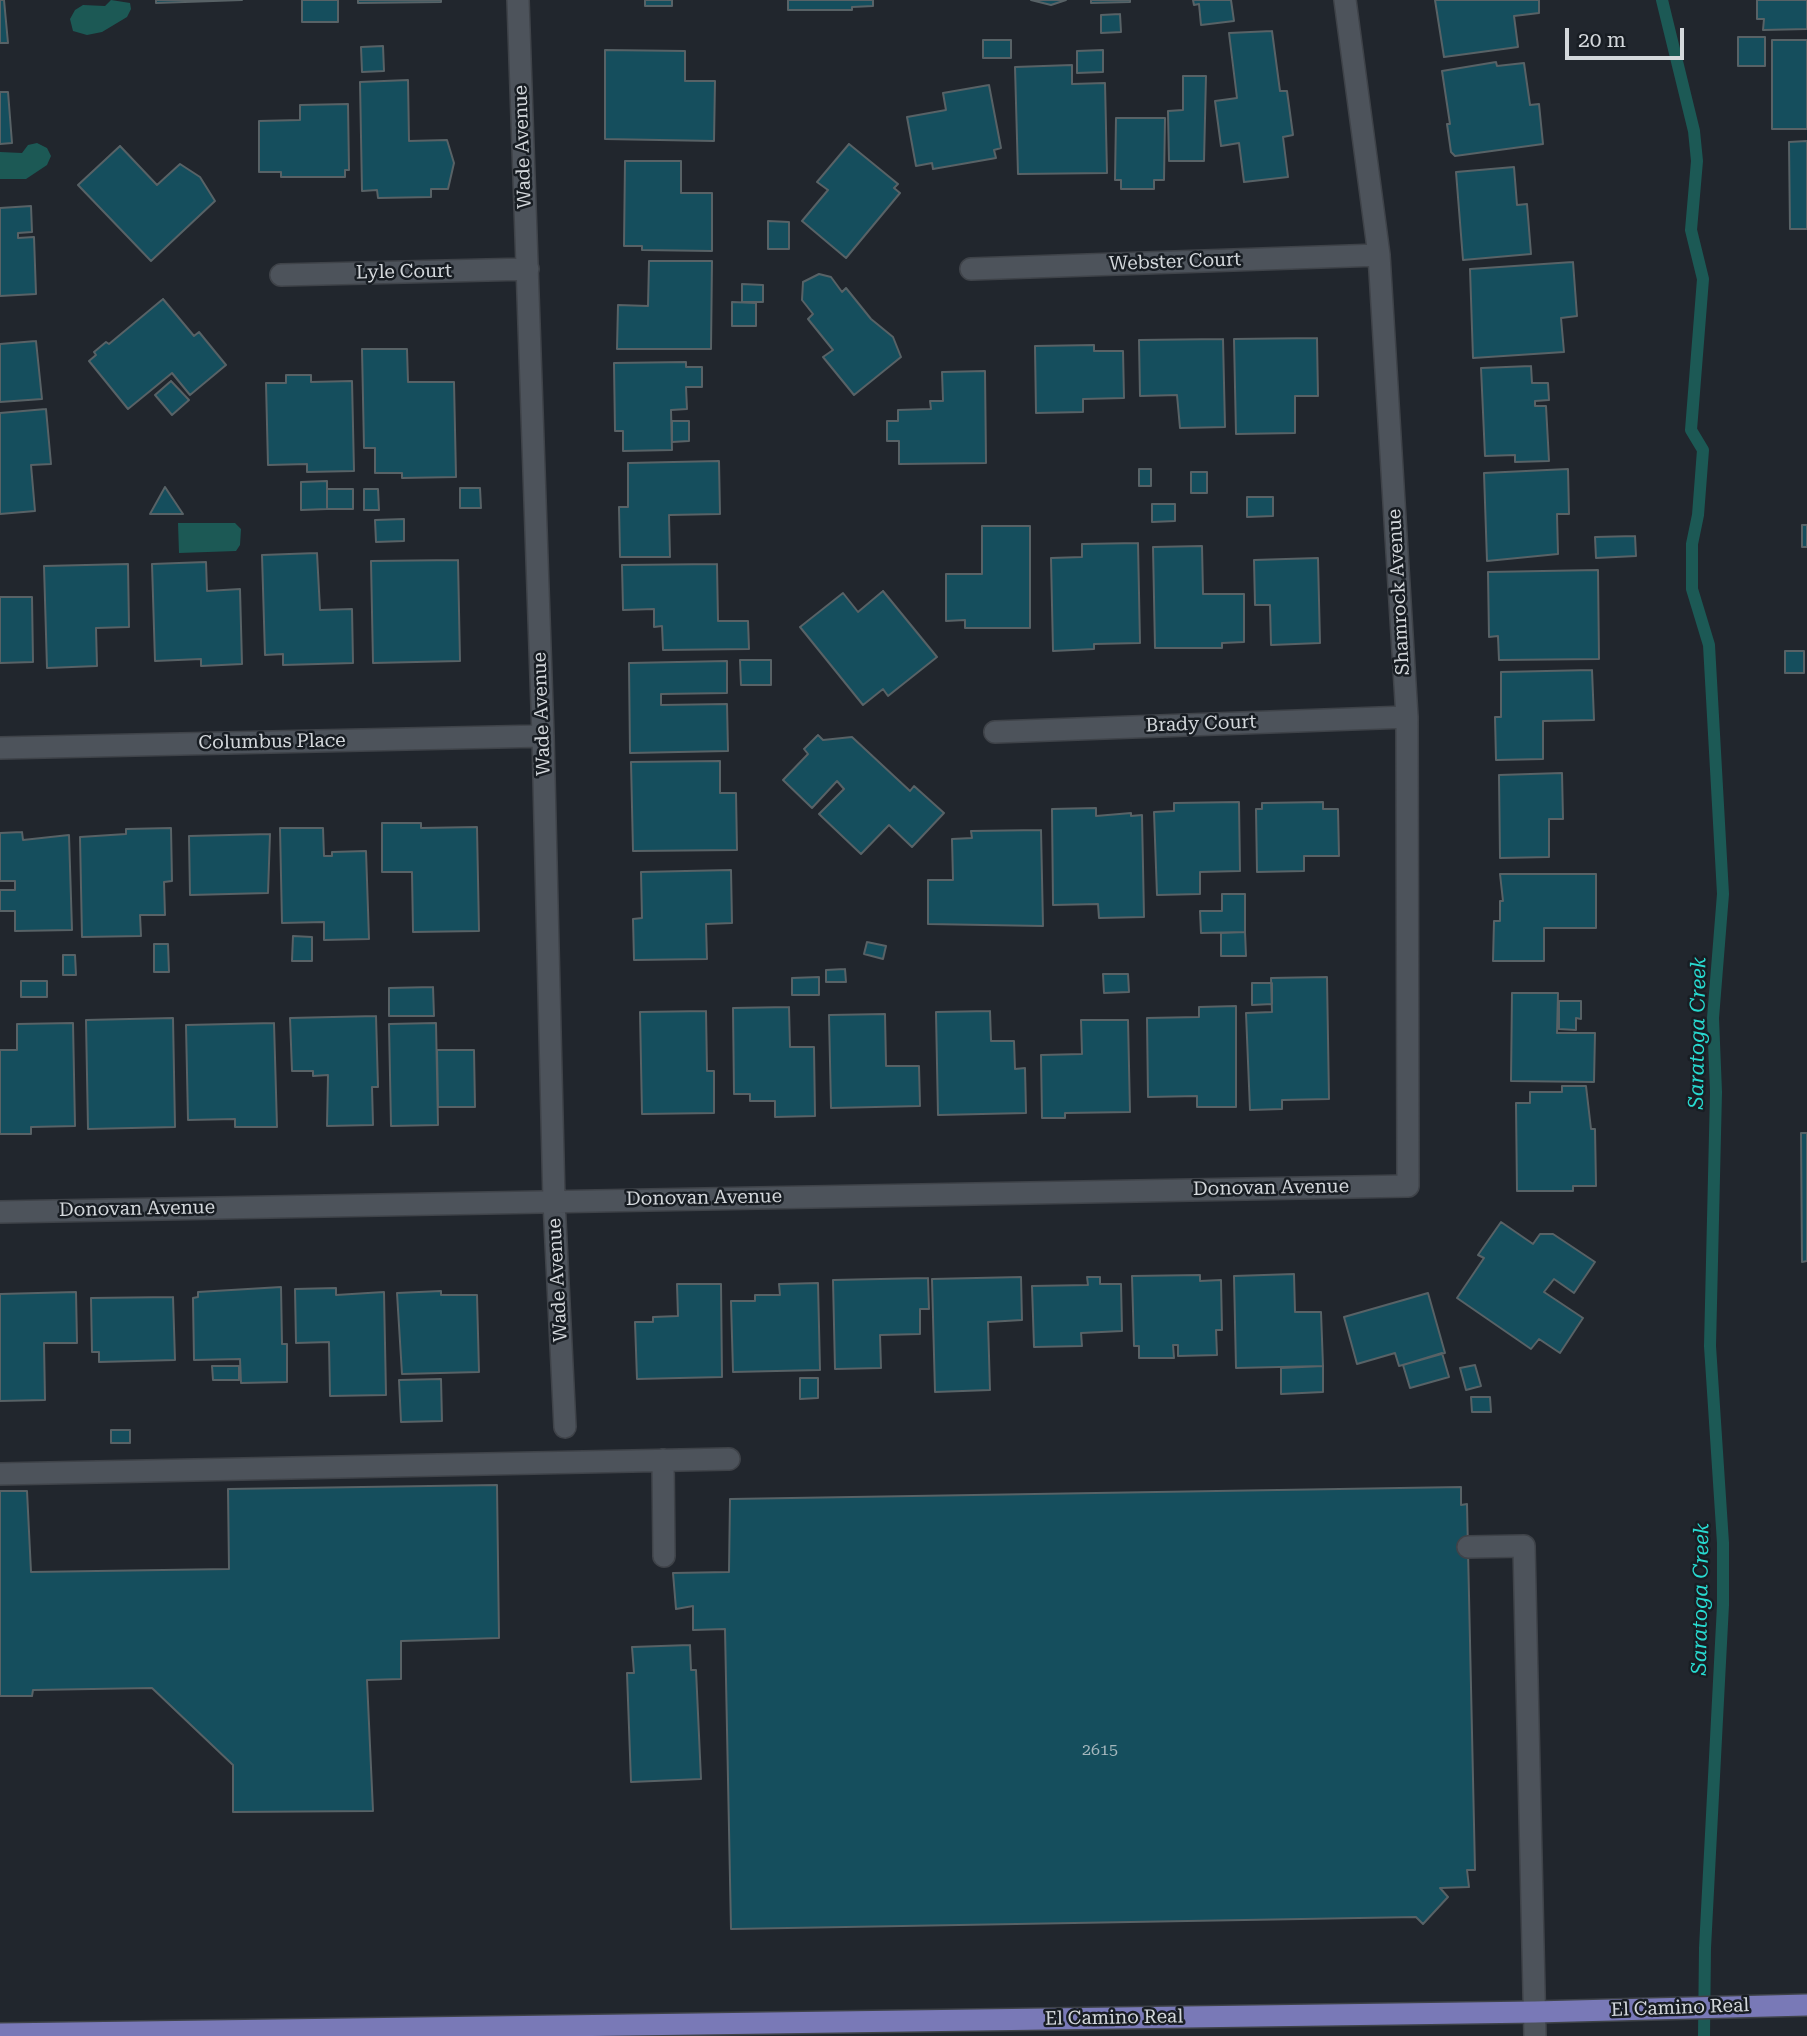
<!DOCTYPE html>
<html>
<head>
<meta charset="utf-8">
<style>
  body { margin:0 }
  #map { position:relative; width:1807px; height:2036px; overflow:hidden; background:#21262d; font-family:"Roboto Serif",serif }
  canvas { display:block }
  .scale { position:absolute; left:1565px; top:28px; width:119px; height:32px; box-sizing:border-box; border:4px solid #d4d8dc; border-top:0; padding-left:9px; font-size:21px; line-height:24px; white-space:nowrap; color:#d4d8dc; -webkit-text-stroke:5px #181d23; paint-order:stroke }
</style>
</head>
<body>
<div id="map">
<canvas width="1807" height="2036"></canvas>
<div class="scale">20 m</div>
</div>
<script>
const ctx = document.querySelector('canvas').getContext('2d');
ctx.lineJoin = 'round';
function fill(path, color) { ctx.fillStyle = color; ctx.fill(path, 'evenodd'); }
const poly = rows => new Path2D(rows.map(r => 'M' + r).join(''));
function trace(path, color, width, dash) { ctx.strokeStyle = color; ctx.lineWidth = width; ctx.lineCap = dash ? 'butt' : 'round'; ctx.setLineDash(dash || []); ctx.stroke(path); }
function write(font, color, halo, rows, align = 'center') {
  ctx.font = font + ' "Roboto Serif",serif'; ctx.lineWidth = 5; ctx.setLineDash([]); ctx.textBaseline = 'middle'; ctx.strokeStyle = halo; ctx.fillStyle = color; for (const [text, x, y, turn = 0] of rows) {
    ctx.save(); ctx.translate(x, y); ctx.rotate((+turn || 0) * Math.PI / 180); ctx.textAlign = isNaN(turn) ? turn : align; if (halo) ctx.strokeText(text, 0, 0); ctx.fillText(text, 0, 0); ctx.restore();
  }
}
fill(poly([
  [111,0,130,3,131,9,127,17,102,32,87,35,73,31,70,19,75,10,83,5,105,6],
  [37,143,47,148,51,156,47,165,26,179,0,179,0,152,22,153,28,145],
  [178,523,235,523,241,529,240,545,236,551,179,553]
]), '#1c5955');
trace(poly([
  [1662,0,1694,131,1697,161,1691,230,1703,279,1691,430,1703,450,1698,515,1692,544,1692,589,1709,645,1723,894,1713,1018,1716,1092,1710,1346,1723,1543,1723,1605,1705,1948,1704,2036]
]), '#1c5955', 12);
const building = poly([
  [0,0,4,0,8,43,0,43,0,0],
  [156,0,242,0,156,3,156,0],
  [302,0,338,0,338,22,302,22,302,0],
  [358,0,441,0,441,2,358,3,358,0],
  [645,0,672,0,672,6,645,6,645,0],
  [788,0,873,0,873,6,852,7,852,10,788,10,788,0],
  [1031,0,1066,0,1051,5,1031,0],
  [1091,0,1130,0,1130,2,1091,3,1091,0],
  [1193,0,1231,0,1234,21,1201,25,1199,4,1194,5,1193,0],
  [1435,0,1539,0,1539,13,1514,16,1518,47,1444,57,1435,0],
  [1757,0,1807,0,1807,29,1763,30,1764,19,1757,19,1757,0],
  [1120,14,1121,32,1101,33,1101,15,1120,14],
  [1272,31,1280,91,1287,91,1293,135,1283,137,1288,177,1244,182,1239,143,1221,146,1215,101,1237,98,1229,33,1272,31],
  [1738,37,1765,37,1765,66,1738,66,1738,37],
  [983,40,1011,40,1011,58,983,58,983,40],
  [1772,40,1807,40,1807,129,1772,129,1772,40],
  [383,46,384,71,362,72,361,47,383,46],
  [605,50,685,51,685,81,715,81,714,141,605,139,605,50],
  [1103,50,1103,72,1077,73,1077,51,1103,50],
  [1496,62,1497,66,1524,63,1530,105,1539,104,1543,144,1455,156,1451,152,1447,124,1450,124,1442,71,1496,62],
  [1072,65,1072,84,1105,83,1107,173,1018,174,1015,67,1072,65],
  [1183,76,1206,76,1204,161,1169,161,1168,111,1183,110,1183,76],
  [408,80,409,141,447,140,454,163,448,189,431,189,431,197,378,198,377,190,362,191,360,82,408,80],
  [989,85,1001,148,994,150,996,158,933,169,932,163,916,166,907,117,946,110,943,93,989,85],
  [0,92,8,92,12,143,0,144,0,92],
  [348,104,349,170,345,170,345,177,281,177,281,172,259,172,259,121,300,120,300,105,348,104],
  [1116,118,1165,118,1164,180,1154,180,1154,189,1121,189,1121,180,1115,180,1116,118],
  [1807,141,1807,229,1790,229,1789,142,1807,141],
  [849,144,898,184,894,188,900,193,846,258,802,221,828,190,817,182,849,144],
  [120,146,157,185,180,164,200,177,215,201,151,261,78,185,120,146],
  [625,161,681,161,681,193,712,193,712,251,642,250,642,246,624,246,625,161],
  [1514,167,1517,205,1527,204,1531,254,1463,260,1456,172,1514,167],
  [31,206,32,232,18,233,18,238,34,237,36,294,0,296,0,208,31,206],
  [768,221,789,222,789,249,768,249,768,221],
  [649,261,712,261,711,349,617,349,618,305,648,306,649,261],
  [1573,262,1577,316,1561,318,1564,352,1473,358,1470,269,1573,262],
  [819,274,831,277,842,292,846,288,871,319,893,337,901,357,854,395,823,357,833,350,808,319,813,314,802,300,803,282,819,274],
  [742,284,763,285,763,302,742,302,742,284],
  [163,299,194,336,199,332,226,365,190,395,172,373,128,409,89,361,96,355,94,352,106,342,109,344,163,299],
  [732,302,756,303,756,326,732,326,732,302],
  [1317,338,1318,396,1295,396,1295,433,1236,434,1234,339,1317,338],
  [1223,339,1225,427,1180,428,1177,395,1140,396,1139,340,1223,339],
  [36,341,42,399,0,402,0,344,36,341],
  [1094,345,1094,351,1123,351,1124,398,1083,399,1083,412,1036,413,1035,346,1094,345],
  [362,349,407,349,408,382,454,382,456,477,402,478,402,473,375,473,375,448,364,448,362,349],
  [686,362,686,367,702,367,702,387,686,387,687,409,671,410,672,450,623,451,623,431,615,431,614,363,686,362],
  [1531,366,1532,383,1548,383,1549,400,1535,401,1535,406,1546,406,1549,461,1515,462,1515,455,1485,456,1481,368,1531,366],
  [985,371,986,463,899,464,899,441,887,441,887,421,898,421,898,410,931,409,930,401,943,401,942,372,985,371],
  [286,375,311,375,311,382,352,381,354,471,307,472,307,464,268,465,266,383,286,383,286,375],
  [171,381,189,400,172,415,155,395,171,381],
  [46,409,51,464,31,465,35,511,0,514,0,413,46,409],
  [672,421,689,421,689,441,672,442,672,421],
  [719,461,720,514,669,515,670,557,620,557,619,507,628,507,628,463,719,461],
  [1139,469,1151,469,1151,486,1139,486,1139,469],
  [1568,469,1569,514,1557,514,1558,554,1487,561,1484,473,1568,469],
  [1191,472,1207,472,1207,493,1191,493,1191,472],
  [327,481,327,509,301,510,301,482,327,481],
  [165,487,183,514,150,514,165,487],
  [460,488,480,488,481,508,460,508,460,488],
  [327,489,353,489,353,509,327,509,327,489],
  [364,489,378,489,379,510,364,510,364,489],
  [1247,497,1273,497,1273,516,1247,517,1247,497],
  [1152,504,1175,504,1175,521,1152,522,1152,504],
  [404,519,404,541,376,542,375,520,404,519],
  [1802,525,1807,525,1807,547,1802,547,1802,525],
  [982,526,1030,526,1030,628,965,628,965,620,946,621,946,574,982,574,982,526],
  [1635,536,1636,556,1596,558,1595,537,1635,536],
  [1138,543,1140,643,1094,644,1094,649,1053,651,1051,558,1082,557,1082,544,1138,543],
  [1202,546,1203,594,1244,594,1244,642,1222,643,1222,648,1155,648,1153,547,1202,546],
  [317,553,320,610,352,609,353,663,283,665,283,654,265,655,262,555,317,553],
  [1318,558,1320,643,1271,645,1270,605,1255,605,1254,560,1318,558],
  [458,560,460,661,373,663,371,561,458,560],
  [206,562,207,591,240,589,242,664,201,666,201,659,155,661,152,564,206,562],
  [128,564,129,627,96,628,97,666,47,668,44,566,128,564],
  [717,564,718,621,748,621,749,649,663,650,662,626,654,627,654,609,623,610,622,565,717,564],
  [1598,570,1599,659,1499,660,1498,636,1489,637,1488,572,1598,570],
  [883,591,937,657,888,696,883,689,863,705,800,627,843,593,858,612,883,591],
  [0,597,32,597,33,662,0,663,0,597],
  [1785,651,1804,651,1804,673,1785,673,1785,651],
  [740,660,771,660,771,685,741,685,740,660],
  [727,661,727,693,661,694,661,705,727,704,728,751,630,753,629,663,727,661],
  [1592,670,1594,720,1543,721,1543,759,1496,760,1495,717,1501,717,1501,672,1592,670],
  [818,735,823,740,852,737,910,791,914,786,944,813,912,847,889,825,861,854,819,814,844,789,837,781,812,808,783,780,808,754,804,749,818,735],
  [720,761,720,793,736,793,737,850,633,851,631,762,720,761],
  [1562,773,1563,819,1549,819,1549,857,1500,858,1499,775,1562,773],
  [1239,802,1240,871,1200,872,1200,894,1157,895,1154,812,1174,811,1174,803,1239,802],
  [1323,802,1323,809,1338,809,1339,856,1304,856,1304,871,1257,872,1256,809,1262,809,1262,803,1323,802],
  [1096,808,1096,816,1131,813,1131,816,1142,815,1144,917,1099,918,1098,904,1053,905,1052,809,1096,808],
  [382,823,421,823,421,828,477,827,479,931,413,932,412,872,382,872,382,823],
  [171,828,172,881,164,882,165,915,140,915,141,936,82,937,80,837,126,834,126,829,171,828],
  [280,828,323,828,324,856,332,856,332,852,366,851,369,939,324,940,324,922,282,923,280,828],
  [1041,830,1043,926,928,924,928,880,953,880,952,839,972,838,971,831,1041,830],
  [22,832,23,840,69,835,72,930,15,931,15,911,0,911,0,890,15,890,15,881,0,881,0,833,22,832],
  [270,834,268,893,190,895,189,836,270,834],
  [731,870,732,923,706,924,707,959,634,960,633,919,642,918,641,872,731,870],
  [1500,874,1596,874,1596,928,1544,928,1544,961,1493,961,1494,921,1500,921,1500,901,1503,901,1500,874],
  [1222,894,1245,894,1245,932,1201,933,1200,911,1222,911,1222,894],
  [1245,932,1246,956,1221,956,1221,933,1245,932],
  [293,936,312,937,312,961,292,961,293,936],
  [867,942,886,946,883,959,864,954,867,942],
  [154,944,168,944,169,972,154,972,154,944],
  [63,955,75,955,76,975,63,975,63,955],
  [845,969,846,982,826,982,826,970,845,969],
  [1103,974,1128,974,1129,992,1104,993,1103,974],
  [819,977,819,995,792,995,792,978,819,977],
  [1327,977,1329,1099,1282,1100,1282,1109,1250,1110,1246,1013,1272,1012,1271,978,1327,977],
  [21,981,47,981,47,997,21,997,21,981],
  [1252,983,1272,983,1272,1004,1252,1005,1252,983],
  [433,987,434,1016,389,1016,389,988,433,987],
  [1512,993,1558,993,1557,1033,1595,1033,1594,1082,1511,1081,1512,993],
  [1559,1001,1581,1001,1581,1019,1576,1018,1576,1030,1559,1029,1559,1001],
  [1236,1006,1236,1107,1197,1107,1197,1096,1148,1097,1147,1018,1199,1017,1199,1007,1236,1006],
  [789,1007,790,1047,814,1047,815,1116,775,1117,775,1101,750,1101,750,1094,734,1094,733,1008,789,1007],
  [706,1011,707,1071,714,1071,714,1113,642,1114,640,1012,706,1011],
  [990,1011,991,1041,1014,1041,1015,1069,1025,1068,1026,1113,938,1115,936,1012,990,1011],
  [885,1014,886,1066,919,1066,920,1106,831,1108,829,1015,885,1014],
  [376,1016,378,1087,372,1087,373,1125,327,1126,328,1075,313,1076,313,1071,292,1071,290,1018,376,1016],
  [173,1018,175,1127,88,1129,86,1020,173,1018],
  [1081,1020,1128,1020,1130,1112,1065,1113,1065,1118,1042,1118,1041,1055,1082,1054,1081,1020],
  [73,1023,75,1126,31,1127,31,1134,0,1134,0,1050,17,1050,17,1024,73,1023],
  [274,1023,277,1127,235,1127,235,1119,188,1120,186,1025,274,1023],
  [436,1023,438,1125,391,1126,389,1024,436,1023],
  [437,1050,474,1050,475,1107,438,1107,437,1050],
  [1562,1086,1586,1086,1591,1129,1595,1129,1596,1186,1573,1186,1573,1191,1517,1191,1516,1103,1530,1103,1530,1092,1562,1092,1562,1086],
  [1801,1133,1807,1133,1807,1261,1802,1262,1801,1133],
  [1501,1222,1533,1244,1540,1234,1553,1234,1595,1262,1574,1293,1554,1279,1544,1292,1583,1318,1560,1353,1539,1339,1531,1349,1457,1298,1484,1258,1478,1255,1501,1222],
  [1294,1274,1295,1312,1321,1312,1323,1366,1236,1368,1234,1276,1294,1274],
  [1200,1275,1200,1281,1221,1280,1222,1330,1216,1330,1217,1355,1178,1356,1178,1345,1173,1345,1174,1358,1139,1358,1139,1346,1134,1346,1132,1276,1200,1275],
  [1021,1277,1022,1320,988,1322,990,1390,935,1392,932,1279,1021,1277],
  [1087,1277,1100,1277,1100,1284,1121,1284,1122,1331,1081,1333,1082,1346,1034,1347,1032,1286,1088,1285,1087,1277],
  [928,1278,929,1309,920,1309,920,1334,880,1335,881,1368,835,1369,833,1280,928,1278],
  [818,1283,820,1370,733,1372,731,1301,755,1301,755,1295,780,1295,779,1284,818,1283],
  [677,1284,721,1284,722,1377,637,1379,635,1322,653,1322,653,1317,678,1316,677,1284],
  [281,1287,282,1344,287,1344,287,1382,241,1383,240,1359,194,1360,193,1298,198,1297,198,1292,281,1287],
  [336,1288,336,1295,384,1292,386,1395,330,1396,329,1342,296,1343,295,1289,336,1288],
  [441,1291,441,1295,477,1295,479,1372,402,1374,397,1293,441,1291],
  [76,1292,77,1343,44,1343,45,1400,0,1401,0,1294,76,1292],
  [1428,1293,1445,1353,1399,1366,1395,1353,1357,1364,1344,1317,1428,1293],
  [173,1297,175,1360,99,1362,99,1352,92,1352,91,1298,173,1297],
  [1442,1353,1449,1377,1410,1388,1403,1365,1442,1353],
  [1475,1365,1481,1386,1466,1390,1460,1368,1475,1365],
  [212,1366,239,1366,239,1380,213,1380,212,1366],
  [1323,1366,1323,1392,1281,1394,1281,1368,1323,1366],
  [800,1378,818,1378,818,1398,800,1399,800,1378],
  [441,1379,442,1421,401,1422,399,1380,441,1379],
  [1471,1397,1490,1397,1491,1412,1472,1412,1471,1397],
  [111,1430,130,1430,130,1443,111,1443,111,1430],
  [497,1485,499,1638,401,1641,401,1679,367,1680,373,1811,233,1812,233,1765,152,1688,33,1690,32,1696,0,1696,0,1491,27,1491,31,1572,229,1569,228,1489,497,1485],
  [1461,1487,1461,1505,1467,1504,1475,1870,1467,1870,1469,1887,1440,1888,1448,1897,1423,1924,1416,1917,731,1929,725,1629,693,1630,693,1606,676,1609,673,1573,729,1572,730,1499,1461,1487],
  [690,1645,691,1670,696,1670,701,1779,631,1782,627,1673,634,1673,632,1647,690,1645]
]);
fill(building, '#154e5d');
trace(building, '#586266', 2);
const minor = poly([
  [518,0,543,736,554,1201,565,1427],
  [971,269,1379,255],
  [281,275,528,269],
  [995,732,1407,717],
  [0,748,543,736],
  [0,1212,1408,1186,1407,717,1379,255,1345,0],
  [663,1460,664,1556],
  [0,1474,729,1459],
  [1468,1547,1524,1546,1535,2036]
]);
const major = poly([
  [0,2034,1535,2012,1807,2005]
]);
trace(minor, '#3f4349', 24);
trace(major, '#3f4349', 24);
trace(minor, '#4d535b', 21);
trace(major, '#7979b7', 21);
write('16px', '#a4b6bc', null, [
  ["2615",1100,1750]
]);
write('19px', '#d4d8dc', '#181d23', [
  ["Wade Avenue",523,147,-92],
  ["Webster Court",1175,262,-2],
  ["Lyle Court",404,272,-1],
  ["Shamrock Avenue",1399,592,-93],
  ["Wade Avenue",542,714,-92],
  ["Brady Court",1201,724,-2],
  ["Columbus Place",272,742,-1],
  ["Donovan Avenue",1271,1188,-1],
  ["Donovan Avenue",704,1198,-1],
  ["Donovan Avenue",137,1209,-1],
  ["Wade Avenue",558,1280,-93],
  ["El Camino Real",1680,2008,-2],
  ["El Camino Real",1114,2018,-1]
]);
write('italic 21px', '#28dad0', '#181d23', [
  ["Saratoga Creek",1698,1033,-89],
  ["Saratoga Creek",1701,1599,-89]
]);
</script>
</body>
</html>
